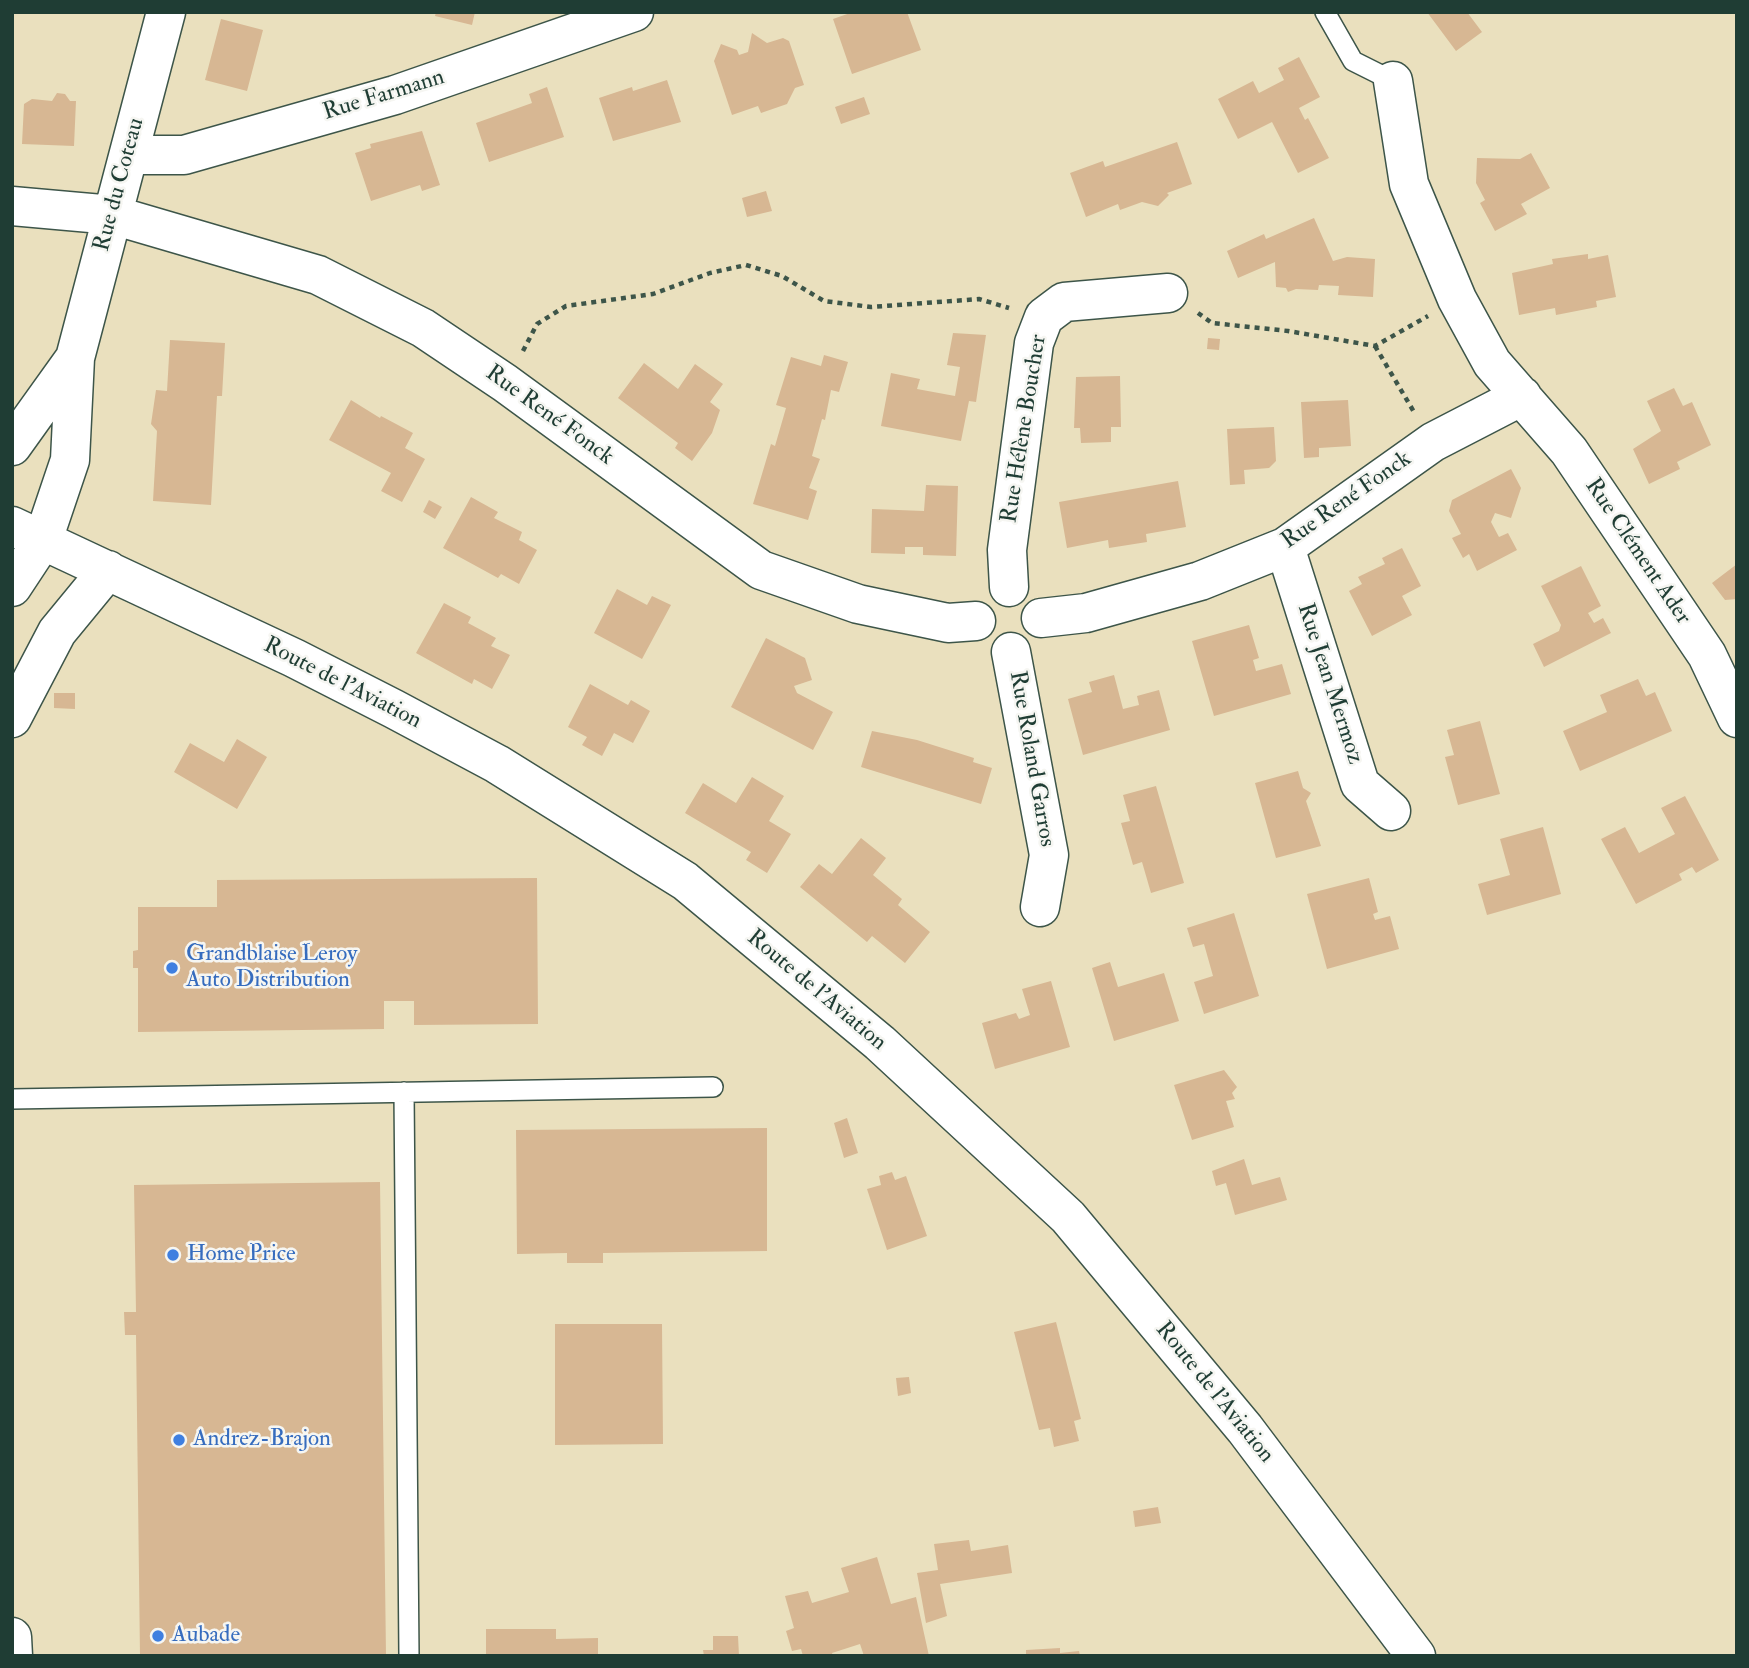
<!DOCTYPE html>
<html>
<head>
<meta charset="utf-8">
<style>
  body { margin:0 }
  #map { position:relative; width:1749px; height:1668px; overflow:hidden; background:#eae0be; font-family:"IM FELL Double Pica",serif }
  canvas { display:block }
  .frame { position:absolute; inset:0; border:14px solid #1f3d34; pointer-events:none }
</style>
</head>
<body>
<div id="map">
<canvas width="1749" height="1668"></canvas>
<div class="frame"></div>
</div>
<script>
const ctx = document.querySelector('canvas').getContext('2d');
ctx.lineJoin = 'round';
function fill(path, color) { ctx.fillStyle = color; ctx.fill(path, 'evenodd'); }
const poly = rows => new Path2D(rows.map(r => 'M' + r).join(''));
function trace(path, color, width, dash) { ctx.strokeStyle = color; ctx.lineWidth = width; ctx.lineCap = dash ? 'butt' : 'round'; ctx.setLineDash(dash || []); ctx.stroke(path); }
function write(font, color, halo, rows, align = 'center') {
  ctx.font = font + ' "IM FELL Double Pica",serif'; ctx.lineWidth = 5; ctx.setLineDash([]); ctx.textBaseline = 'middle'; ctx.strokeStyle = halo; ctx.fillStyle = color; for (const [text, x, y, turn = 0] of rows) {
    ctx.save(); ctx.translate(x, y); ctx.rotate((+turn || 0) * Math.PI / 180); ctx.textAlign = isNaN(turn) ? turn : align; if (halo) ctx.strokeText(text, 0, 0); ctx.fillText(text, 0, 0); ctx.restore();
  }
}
fill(poly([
  [436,12,475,12,472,25,435,16],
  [853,12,907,12,921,50,852,74,833,19],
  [1427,12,1467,12,1482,32,1456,51],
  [221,19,263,30,247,91,205,80],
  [752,33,767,43,783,38,789,41,804,85,795,88,787,104,761,113,758,106,732,115,714,61,721,44,737,50,739,55,748,52],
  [1299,57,1320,97,1299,108,1305,120,1308,118,1329,158,1298,173,1272,122,1238,139,1218,99,1253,81,1259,93,1284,80,1278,68],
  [667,80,681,122,613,141,599,98,632,87,633,91],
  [547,87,564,137,489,162,476,123,532,103,529,94],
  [57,93,65,94,70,101,76,101,74,146,22,144,24,104,32,99,52,101],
  [864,97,870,114,841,124,835,107],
  [422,131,440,185,422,191,420,185,371,201,355,153,371,148,370,144],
  [1177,142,1192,184,1167,193,1169,195,1158,206,1142,202,1120,210,1118,204,1086,217,1070,173,1103,161,1105,167],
  [1531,153,1550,188,1521,204,1527,214,1495,231,1480,203,1485,200,1476,183,1477,158,1520,159],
  [766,191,772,211,747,217,742,198],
  [1314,218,1333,261,1347,257,1375,259,1373,297,1338,295,1339,286,1319,285,1318,290,1296,289,1288,292,1286,288,1276,287,1275,262,1238,278,1227,251,1264,234,1266,239],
  [1588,254,1588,259,1608,255,1616,297,1596,301,1597,307,1556,315,1555,308,1519,315,1512,273,1553,264,1552,259],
  [953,333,986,335,976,402,969,401,961,441,881,426,891,373,920,379,917,389,955,396,960,367,947,365],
  [1208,338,1220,339,1219,350,1207,349],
  [170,340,225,343,222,396,217,396,211,505,153,501,157,431,151,424,156,390,167,391],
  [824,355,848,362,839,392,831,390,825,420,822,419,812,456,820,459,809,488,817,491,808,520,753,504,771,444,775,446,786,408,776,405,791,357,821,366],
  [644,363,678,389,695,364,723,384,710,402,720,410,712,433,692,461,675,448,678,443,618,398],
  [1120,376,1121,427,1111,427,1111,442,1081,443,1080,428,1074,428,1076,377],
  [1674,388,1683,406,1692,402,1711,445,1677,462,1680,469,1649,484,1633,449,1661,431,1647,401],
  [351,400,380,418,381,416,413,433,405,448,425,459,402,502,381,491,391,473,329,440],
  [1348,400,1351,446,1319,448,1319,457,1304,458,1301,402],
  [1274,427,1276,461,1269,468,1244,470,1245,484,1230,485,1227,429],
  [1511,469,1521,488,1511,518,1495,513,1491,522,1499,537,1508,533,1517,550,1477,571,1469,554,1463,558,1452,538,1461,534,1449,511,1452,500],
  [1178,481,1186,527,1146,534,1147,542,1109,548,1108,540,1067,548,1059,502],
  [926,485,958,486,956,556,923,555,923,547,905,547,905,554,871,553,872,509,924,511],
  [471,497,498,512,494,518,522,532,519,540,537,550,519,584,501,574,498,578,443,548],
  [429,500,442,507,435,519,423,512],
  [1402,548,1421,586,1402,596,1412,615,1372,636,1349,591,1362,584,1358,577,1385,564,1382,558],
  [1737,564,1737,599,1725,600,1712,583],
  [1581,566,1601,606,1588,613,1594,623,1603,618,1611,633,1544,667,1533,644,1559,631,1561,625,1541,586],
  [617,589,647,605,652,596,671,605,642,659,594,633],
  [444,603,471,617,468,623,496,638,491,646,510,655,492,689,474,679,472,684,416,653],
  [1249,625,1259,658,1253,660,1256,671,1282,664,1291,694,1214,716,1192,641],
  [766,638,805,658,812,680,794,686,797,693,833,712,813,750,731,707],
  [1114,675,1123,709,1139,705,1137,696,1159,690,1170,730,1083,755,1068,699,1092,692,1089,682],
  [1638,679,1646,696,1655,692,1672,731,1580,771,1563,731,1607,712,1600,695],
  [590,684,628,705,631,700,650,711,633,743,614,733,602,756,582,745,587,737,568,727],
  [54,693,75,693,75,709,54,708],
  [1480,721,1500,794,1458,805,1445,757,1454,755,1447,730],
  [872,731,917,740,974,758,973,762,992,768,981,804,861,767],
  [237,739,267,757,237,809,174,772,190,743,224,762],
  [1298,771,1303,788,1311,793,1306,801,1321,846,1276,858,1255,783],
  [752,777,784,796,769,821,791,834,767,873,746,860,751,852,685,813,703,783,736,803],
  [1156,786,1184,883,1151,893,1142,862,1133,865,1121,823,1130,821,1123,795],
  [1685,796,1719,860,1696,873,1692,867,1679,874,1682,880,1636,904,1601,839,1625,827,1639,853,1675,834,1661,808],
  [1543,827,1561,894,1487,915,1478,884,1510,875,1500,839],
  [861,838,886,858,873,875,902,899,898,905,930,932,905,963,872,936,867,942,800,887,819,864,832,874],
  [537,878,538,1024,414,1025,414,1001,384,1001,384,1029,138,1032,138,968,133,968,133,951,138,950,138,907,217,907,217,880],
  [1369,878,1378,912,1373,914,1375,920,1390,916,1399,949,1327,969,1307,894],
  [1234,913,1259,996,1204,1014,1194,982,1213,976,1204,944,1193,947,1187,928],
  [1110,962,1118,987,1164,973,1179,1021,1114,1041,1092,968],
  [1051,981,1070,1047,995,1069,982,1023,1016,1013,1019,1019,1030,1015,1022,989],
  [1224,1070,1237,1087,1232,1093,1235,1099,1226,1101,1234,1127,1192,1140,1174,1085],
  [847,1118,858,1153,844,1158,834,1123],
  [767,1128,767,1251,603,1253,603,1263,567,1263,567,1253,517,1254,516,1130],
  [1244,1159,1252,1185,1280,1177,1287,1200,1235,1215,1226,1183,1216,1186,1212,1171],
  [892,1172,895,1180,906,1176,927,1236,887,1250,867,1189,881,1185,879,1176],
  [380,1182,386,1656,140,1656,136,1335,125,1335,124,1312,136,1312,134,1185],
  [1056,1322,1081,1419,1074,1421,1079,1441,1054,1447,1050,1428,1039,1430,1014,1332],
  [555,1324,662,1324,663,1444,555,1445],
  [909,1377,911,1393,898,1396,896,1378],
  [1158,1507,1161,1523,1135,1527,1133,1511],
  [969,1540,971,1551,1008,1545,1012,1573,940,1584,947,1616,926,1623,917,1573,938,1570,934,1544],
  [877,1557,891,1604,916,1597,929,1656,864,1656,860,1644,832,1653,833,1656,803,1656,801,1649,792,1651,786,1631,794,1628,785,1596,808,1591,812,1603,849,1592,841,1568],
  [486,1629,556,1629,556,1639,598,1638,598,1656,486,1656],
  [713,1636,738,1636,739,1656,704,1656,703,1650,713,1650],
  [1060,1648,1060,1653,1079,1651,1080,1656,1026,1656,1026,1650]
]), '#d7b793');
const service = poly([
  [1325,12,1353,61,1393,81],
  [404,1092,409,1656],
  [12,1099,713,1087]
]);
const minor = poly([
  [1393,81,1409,184,1457,299,1492,363,1569,451,1707,655,1737,718],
  [130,155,184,155,395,95,634,12],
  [12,206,113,215,318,275,423,328,505,383,761,570,858,604,948,623,976,621],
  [12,446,75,358],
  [43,540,70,460,75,358,166,12],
  [1285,547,1360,784,1391,811],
  [1009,587,1007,550,1034,343,1044,317,1064,302,1168,293],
  [1041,618,1086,613,1200,581,1285,547,1433,442,1522,396],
  [1011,652,1049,855,1040,907]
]);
const tertiary = poly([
  [12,526,294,658,394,709,497,764,685,881,880,1043,1068,1217,1245,1429,1416,1656],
  [12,587,43,540],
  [12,718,57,632,108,570],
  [12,1637,13,1656]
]);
trace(service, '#3d5549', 22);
trace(minor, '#3d5549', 41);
trace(tertiary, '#3d5549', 41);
trace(poly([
  [1198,313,1212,323,1288,331,1375,346,1428,316],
  [1375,346,1414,412],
  [523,351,537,324,566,306,653,294,710,273,746,265,782,276,824,301,871,307,979,299,1009,308]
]), '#3d5549', 4.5, [5, 5]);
trace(service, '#fff', 19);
trace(minor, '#fff', 38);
trace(tertiary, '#fff', 38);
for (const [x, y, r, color] of [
  [172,968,7,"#3f7fe0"],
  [173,1255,7,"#3f7fe0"],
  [179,1440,7,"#3f7fe0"],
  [158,1636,7,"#3f7fe0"]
]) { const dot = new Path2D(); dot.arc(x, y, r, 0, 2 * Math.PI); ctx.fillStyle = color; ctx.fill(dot); trace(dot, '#f6f6f2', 2.5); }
write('23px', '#1f3d34', '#f6f6f2', [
  ["Rue Farmann",384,96,-17],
  ["Rue du Coteau",120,185,-75],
  ["Rue René Fonck",549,416,36],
  ["Rue Hélène Boucher",1025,429,-81],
  ["Rue René Fonck",1347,501,-35],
  ["Rue Clément Ader",1637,552,56],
  ["Route de l'Aviation",342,684,27],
  ["Rue Jean Mermoz",1329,684,72],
  ["Rue Roland Garros",1031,759,80],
  ["Route de l'Aviation",816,991,40],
  ["Route de l'Aviation",1214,1393,51]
]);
write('23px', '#366cbe', '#f6f6f2', [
  ["Grandblaise Leroy",186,955],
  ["Auto Distribution",186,981],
  ["Home Price",187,1255],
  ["Andrez-Brajon",193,1440],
  ["Aubade",172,1636]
], 'left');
</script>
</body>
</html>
